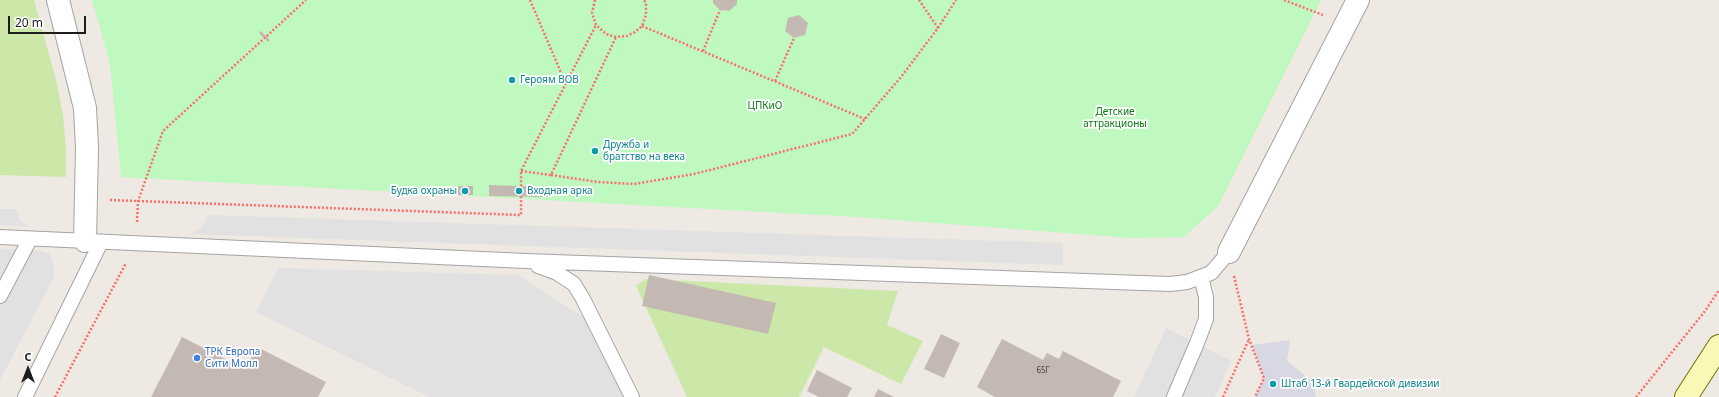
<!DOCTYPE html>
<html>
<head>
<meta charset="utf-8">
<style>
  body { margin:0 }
  #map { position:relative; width:1719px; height:397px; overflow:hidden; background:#eee9e2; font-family:"Noto Sans",sans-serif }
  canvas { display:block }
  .north { position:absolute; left:8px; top:349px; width:40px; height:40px; -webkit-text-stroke:3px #fff; paint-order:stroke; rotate:0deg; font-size:11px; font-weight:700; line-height:16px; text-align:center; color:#1d1d1d }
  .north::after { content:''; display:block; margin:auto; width:14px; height:18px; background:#1d1d1d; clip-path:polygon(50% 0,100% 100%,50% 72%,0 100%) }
  .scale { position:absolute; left:8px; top:16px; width:78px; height:18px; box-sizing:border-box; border:2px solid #1d1d1d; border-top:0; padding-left:5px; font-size:12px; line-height:14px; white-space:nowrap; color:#1d1d1d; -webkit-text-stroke:3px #fff; paint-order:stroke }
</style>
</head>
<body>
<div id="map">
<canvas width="1719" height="397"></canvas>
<div class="north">С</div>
<div class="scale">20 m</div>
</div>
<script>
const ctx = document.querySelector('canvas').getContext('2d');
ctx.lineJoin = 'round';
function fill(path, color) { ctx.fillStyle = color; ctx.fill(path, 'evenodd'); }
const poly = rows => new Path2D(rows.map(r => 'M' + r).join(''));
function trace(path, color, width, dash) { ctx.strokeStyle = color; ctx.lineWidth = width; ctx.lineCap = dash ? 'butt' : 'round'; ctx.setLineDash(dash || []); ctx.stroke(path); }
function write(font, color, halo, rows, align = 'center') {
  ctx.font = font + ' "Noto Sans",sans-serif'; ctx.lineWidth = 3.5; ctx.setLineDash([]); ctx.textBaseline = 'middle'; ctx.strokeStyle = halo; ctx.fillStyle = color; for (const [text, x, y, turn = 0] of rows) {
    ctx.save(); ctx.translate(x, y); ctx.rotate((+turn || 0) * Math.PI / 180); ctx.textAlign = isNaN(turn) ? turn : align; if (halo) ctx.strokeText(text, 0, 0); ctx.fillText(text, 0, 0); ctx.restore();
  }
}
fill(poly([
  [0,0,34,0,56,80,63,115,66,149,66,177,0,175],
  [646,279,898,291,887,325,923,341,901,384,824,347,799,397,687,397,636,286]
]), '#cbe8a8');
fill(poly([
  [92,0,1321,0,1218,206,1184,237,1132,238,857,217,121,177,110,64]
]), '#bff9c0');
fill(poly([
  [0,209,16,209,20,221,30,227,0,225],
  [207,215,1063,243,1063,265,191,234,199,229,205,222],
  [0,249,43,251,50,254,55,271,53,279,0,380],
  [278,268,518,275,586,319,626,397,430,397,256,312],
  [1166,328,1231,361,1215,397,1134,397]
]), '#e1e1e1');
fill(poly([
  [1290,340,1287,361,1312,381,1316,397,1255,397,1264,378,1252,345]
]), '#d7d8e4');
fill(poly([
  [713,0,737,0,737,4,729,11,720,10,713,3],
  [799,15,808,23,805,35,794,38,785,31,788,18],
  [261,31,270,40,268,42,259,33],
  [489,185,550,187,549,197,489,196],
  [458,186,473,186,473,195,458,195],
  [649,275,776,303,768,334,642,306],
  [941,334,960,343,944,378,924,369],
  [182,337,245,369,257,347,326,382,318,397,151,397],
  [1002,339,1043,360,1047,353,1059,359,1063,351,1121,381,1113,397,995,397,977,387],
  [817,370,852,388,847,397,819,397,807,391],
  [878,389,894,397,874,397]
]), '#c3b9b2');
const lane = poly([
  [0,237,526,261,1170,284,1187,282,1211,273,1229,252],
  [538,266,557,273,574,284,583,299,632,397],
  [0,296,30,239],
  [25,397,101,242],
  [1174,397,1197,343,1206,319,1206,297,1201,277]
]);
const street = poly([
  [58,0,85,108,87,148,85,241],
  [1229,252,1358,0]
]);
const secondary = poly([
  [1686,397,1719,346]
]);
trace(lane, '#a4a4a4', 16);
trace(street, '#a4a4a4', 24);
trace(secondary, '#6d7205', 24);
trace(poly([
  [530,0,565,82],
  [595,0,592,13,596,25,606,34,616,37,627,36,635,32,642,26,646,15,646,3,644,0],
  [919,0,938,28],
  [1284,0,1323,15],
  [642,26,865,119],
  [703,51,720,10],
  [775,81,794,38],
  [521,171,551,175,616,37],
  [551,175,598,182,634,184,694,174,852,134,901,77,938,28,956,0],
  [110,200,521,215,521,171,596,25],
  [137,222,138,201,163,131,306,0],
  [1234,276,1249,339,1264,378,1255,397],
  [55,397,126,263],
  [1223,397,1249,339],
  [1636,397,1705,311,1719,290]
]), '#f96f69', 2.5, [2, 2]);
trace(lane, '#fff', 14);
trace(street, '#fff', 22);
trace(secondary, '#f9f8b6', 22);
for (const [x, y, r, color] of [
  [512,80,4,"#0f9aa8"],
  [595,151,4,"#0f9aa8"],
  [465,191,4,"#0f9aa8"],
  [519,191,4,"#0f9aa8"],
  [197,358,4,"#3f7fe0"],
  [1273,384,4,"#0f9aa8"]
]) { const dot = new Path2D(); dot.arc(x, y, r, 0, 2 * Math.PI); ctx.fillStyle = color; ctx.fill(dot); trace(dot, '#fff', 1.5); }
write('8px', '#464442', null, [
  ["65Г",1043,371]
]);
write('10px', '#0d838f', '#fff', [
  ["Героям ВОВ",520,80],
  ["Дружба и",603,145],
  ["братство на века",603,157],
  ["Будка охраны",457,191,"right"],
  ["Входная арка",527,191],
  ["Штаб 13-й Гвардейской дивизии",1281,384]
], 'left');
write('10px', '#0c7a0e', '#fff', [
  ["ЦПКиО",765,106],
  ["Детские",1115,112],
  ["аттракционы",1115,124]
]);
write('10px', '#366cbe', '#fff', [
  ["ТРК Европа",205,352],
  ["Сити Молл",205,364]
], 'left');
</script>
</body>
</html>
